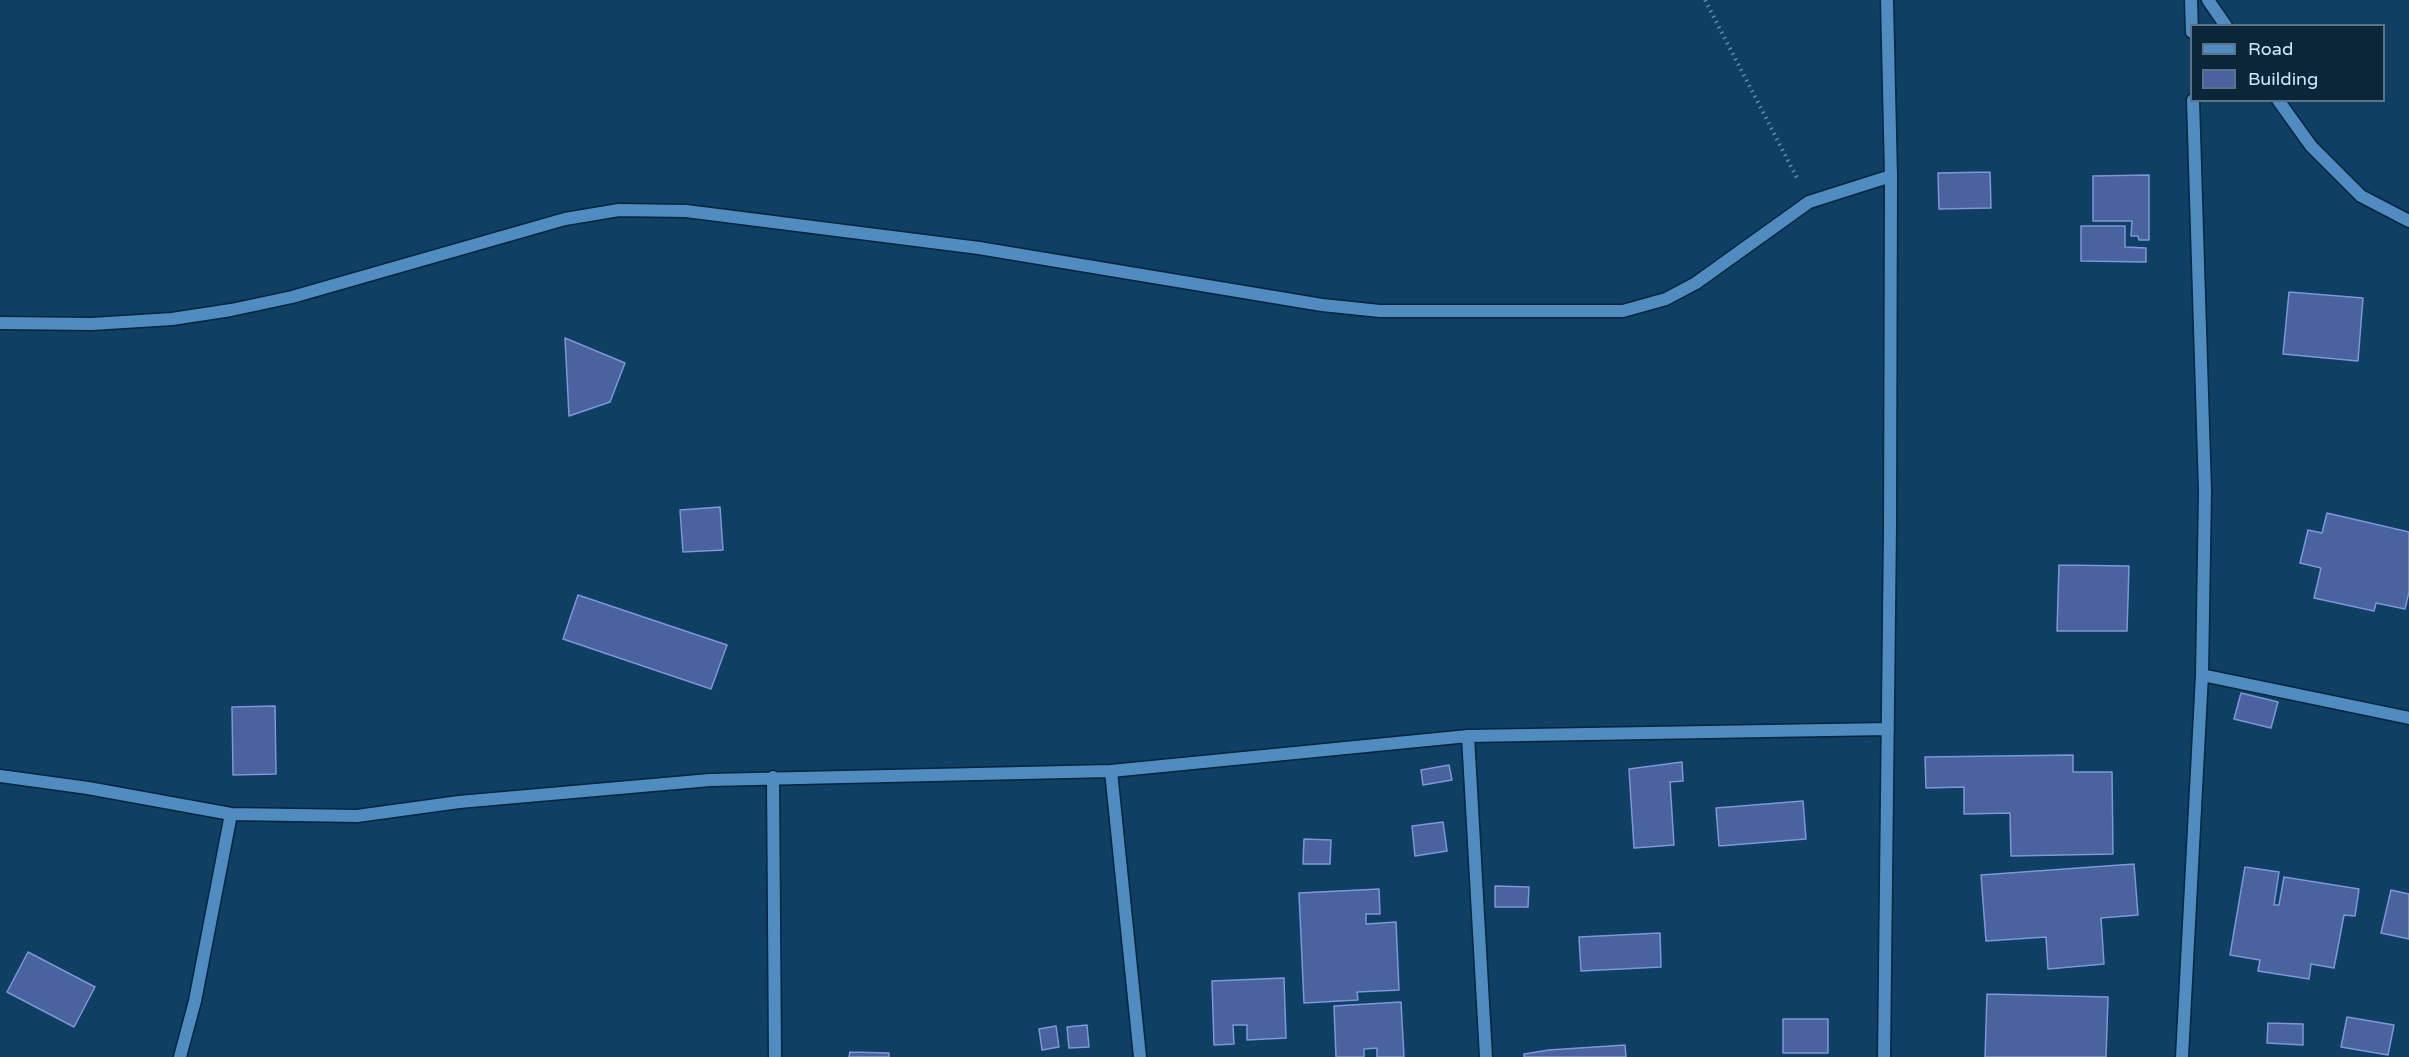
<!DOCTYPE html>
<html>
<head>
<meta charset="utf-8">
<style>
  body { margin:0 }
  #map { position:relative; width:2409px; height:1057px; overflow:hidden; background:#0f3f63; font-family:"Varela Round",sans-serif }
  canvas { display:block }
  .legend { position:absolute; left:2190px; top:24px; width:195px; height:78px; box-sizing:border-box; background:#0b2539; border:2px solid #5a7388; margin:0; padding:8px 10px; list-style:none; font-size:18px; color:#d0e8fe }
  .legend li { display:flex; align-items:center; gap:12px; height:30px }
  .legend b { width:30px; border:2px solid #5a7388 }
</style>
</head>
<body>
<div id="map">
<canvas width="2409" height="1057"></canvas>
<ul class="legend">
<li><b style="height:8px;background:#508cbf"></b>Road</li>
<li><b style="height:16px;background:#4a629e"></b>Building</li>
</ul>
</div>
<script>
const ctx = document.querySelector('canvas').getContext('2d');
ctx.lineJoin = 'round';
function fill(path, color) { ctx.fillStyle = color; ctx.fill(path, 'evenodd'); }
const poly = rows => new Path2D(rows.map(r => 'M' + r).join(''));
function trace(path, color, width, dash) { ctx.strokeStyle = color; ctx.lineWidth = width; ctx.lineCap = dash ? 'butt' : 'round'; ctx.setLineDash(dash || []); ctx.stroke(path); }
const building = poly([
  [1990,172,1991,208,1939,209,1938,173,1990,172],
  [2149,175,2149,240,2139,240,2138,236,2131,236,2132,221,2093,221,2093,176,2149,175],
  [2081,226,2125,226,2125,247,2146,248,2146,262,2081,261,2081,226],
  [2289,292,2363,298,2358,361,2283,354,2289,292],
  [565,338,625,363,610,402,569,416,565,338],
  [720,507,723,550,683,552,680,510,720,507],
  [2327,513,2409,532,2409,592,2405,609,2376,603,2374,611,2314,598,2321,568,2300,563,2308,530,2322,533,2327,513],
  [2059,565,2129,566,2127,631,2057,631,2059,565],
  [578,595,727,645,711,689,563,639,578,595],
  [2241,693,2278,702,2271,728,2234,719,2241,693],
  [275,706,276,774,233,775,232,707,275,706],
  [2073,755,2073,772,2112,772,2113,854,2011,856,2010,813,1964,814,1964,787,1926,788,1925,757,2073,755],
  [1682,762,1683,781,1670,782,1674,845,1634,848,1629,769,1682,762],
  [1449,765,1452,780,1423,785,1421,770,1449,765],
  [1803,801,1806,839,1719,846,1716,808,1803,801],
  [1443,822,1447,851,1415,856,1412,826,1443,822],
  [1304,839,1331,840,1330,864,1303,864,1304,839],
  [2134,864,2138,915,2101,918,2104,964,2048,969,2046,937,1986,941,1981,875,2134,864],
  [2245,867,2279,872,2274,905,2279,905,2284,877,2359,889,2355,916,2344,915,2334,968,2311,964,2309,979,2258,971,2260,960,2230,955,2245,867],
  [1495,886,1529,887,1528,907,1495,907,1495,886],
  [1379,889,1380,914,1366,914,1366,924,1396,922,1399,990,1357,992,1358,1000,1304,1003,1299,893,1379,889],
  [2391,890,2409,894,2409,939,2381,933,2391,890],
  [1660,933,1661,967,1581,971,1579,937,1660,933],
  [28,952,95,987,74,1027,7,992,28,952],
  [1284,978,1286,1038,1247,1040,1247,1025,1233,1025,1234,1044,1214,1045,1212,981,1284,978],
  [1987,994,2108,997,2106,1057,1985,1057,1987,994],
  [1401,1002,1404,1057,1377,1057,1377,1048,1364,1049,1364,1057,1336,1057,1334,1006,1401,1002],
  [2347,1017,2394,1025,2388,1055,2341,1047,2347,1017],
  [1783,1019,1828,1019,1828,1053,1783,1053,1783,1019],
  [2268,1023,2303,1024,2303,1045,2267,1043,2268,1023],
  [1087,1025,1089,1047,1069,1048,1067,1027,1087,1025],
  [1056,1026,1059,1047,1042,1050,1039,1029,1056,1026],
  [1625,1045,1626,1057,1524,1057,1524,1054,1549,1050,1625,1045],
  [850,1052,889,1053,889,1057,849,1057,850,1052]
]);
fill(building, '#4a629e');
trace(building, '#7c98d8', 1.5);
const street = poly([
  [1887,0,1891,176],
  [2191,0,2192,32],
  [2208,0,2226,26],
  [2278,100,2311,146,2361,196,2409,221],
  [0,323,92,324,172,319,231,310,292,297,565,219,619,210,686,211,979,248,1322,305,1380,311,1623,311,1666,299,1696,283,1809,202,1891,176,1890,527,1884,1057],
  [2202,675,2409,718],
  [1468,736,1486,1057],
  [1111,771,1140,1057],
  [0,776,88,788,231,814,357,816,459,802,710,780,1111,771,1468,736,1888,729],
  [773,777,775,1057],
  [180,1057,195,1001,231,814],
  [2182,1057,2202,675,2205,491,2193,100]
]);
trace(street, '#04253e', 15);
trace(poly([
  [1705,0,1798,180]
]), '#668ba9', 4, [1.5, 4.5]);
trace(street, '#508cbf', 12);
</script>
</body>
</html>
